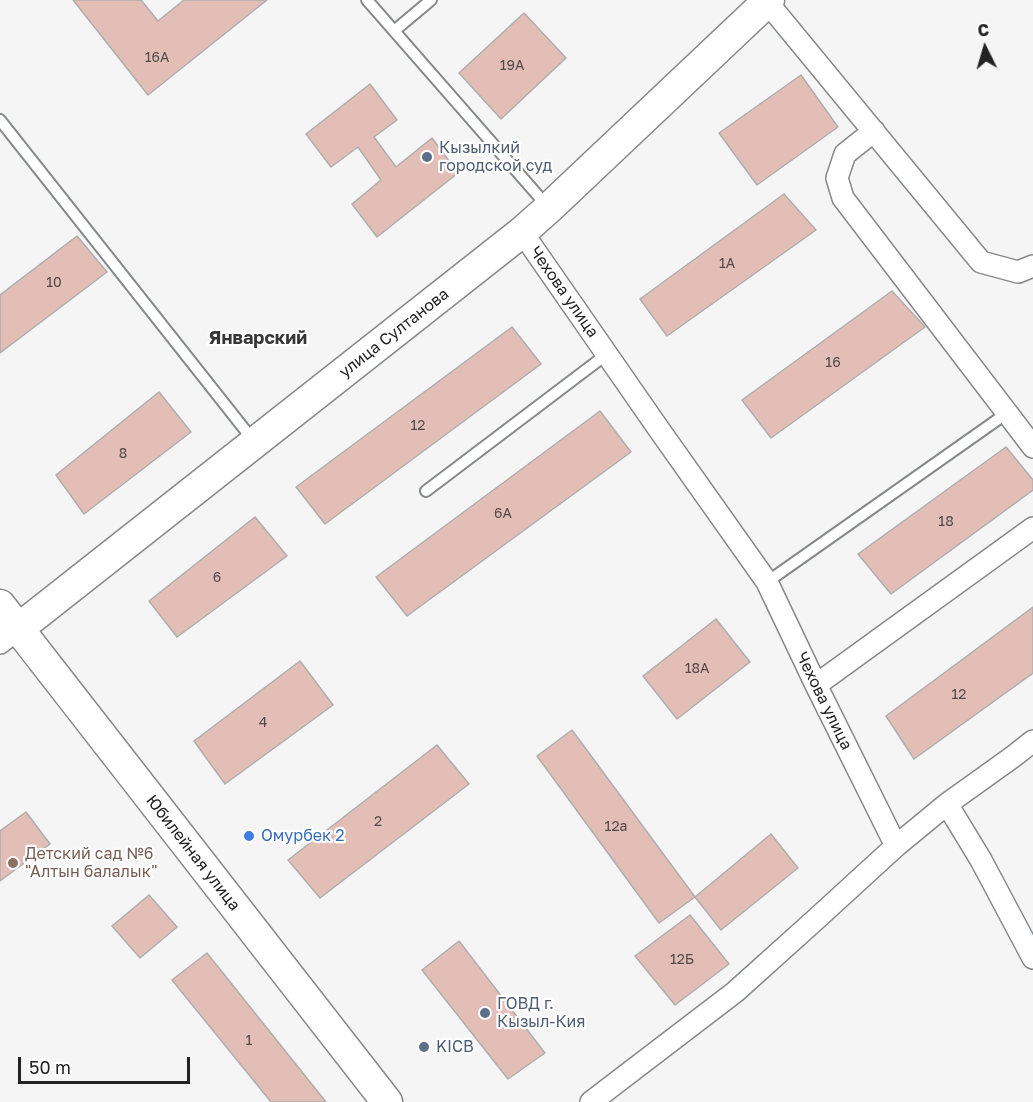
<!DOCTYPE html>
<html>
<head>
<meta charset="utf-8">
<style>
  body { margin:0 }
  #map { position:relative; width:1033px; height:1102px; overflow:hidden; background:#f5f5f6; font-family:"Golos Text",sans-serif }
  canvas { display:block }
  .north { position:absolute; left:955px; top:18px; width:60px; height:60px; -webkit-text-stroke:4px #fff; paint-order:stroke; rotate:355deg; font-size:16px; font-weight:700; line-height:24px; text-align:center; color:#232324 }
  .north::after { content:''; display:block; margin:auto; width:21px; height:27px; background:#232324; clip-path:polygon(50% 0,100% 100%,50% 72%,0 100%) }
  .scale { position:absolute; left:18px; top:1057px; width:172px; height:27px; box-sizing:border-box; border:3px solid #232324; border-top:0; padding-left:8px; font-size:18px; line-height:21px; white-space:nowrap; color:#232324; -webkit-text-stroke:4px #fff; paint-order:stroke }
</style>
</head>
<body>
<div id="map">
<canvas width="1033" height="1102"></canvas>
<div class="north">С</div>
<div class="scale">50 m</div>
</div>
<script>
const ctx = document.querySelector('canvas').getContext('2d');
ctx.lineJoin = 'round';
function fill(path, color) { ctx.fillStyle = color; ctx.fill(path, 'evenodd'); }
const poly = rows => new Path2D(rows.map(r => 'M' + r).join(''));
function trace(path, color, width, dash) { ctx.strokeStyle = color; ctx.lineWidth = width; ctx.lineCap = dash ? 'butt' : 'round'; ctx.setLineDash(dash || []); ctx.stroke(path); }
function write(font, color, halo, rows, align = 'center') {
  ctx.font = font + ' "Golos Text",sans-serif'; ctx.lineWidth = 4.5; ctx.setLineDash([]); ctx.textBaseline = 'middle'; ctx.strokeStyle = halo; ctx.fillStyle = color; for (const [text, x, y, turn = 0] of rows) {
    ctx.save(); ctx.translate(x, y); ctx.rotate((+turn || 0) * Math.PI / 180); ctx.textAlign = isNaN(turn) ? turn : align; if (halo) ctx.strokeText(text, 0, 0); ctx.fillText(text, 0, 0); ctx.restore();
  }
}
const building = poly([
  [73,0,141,0,158,21,184,0,267,0,148,95,73,0],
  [524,13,566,58,501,119,459,73,524,13],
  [801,75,838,127,757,185,719,133,801,75],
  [370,84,397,120,374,137,396,167,432,138,458,173,377,237,352,204,381,180,358,147,331,167,306,134,370,84],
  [784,194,816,230,667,336,640,299,784,194],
  [77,236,107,272,0,353,0,295,77,236],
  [892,291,925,327,771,438,742,400,892,291],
  [512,327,541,364,325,524,296,487,512,327],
  [159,392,191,432,84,514,56,475,159,392],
  [600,411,631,452,407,616,376,577,600,411],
  [1006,447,1033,480,1033,490,891,594,858,554,1006,447],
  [255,517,287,556,177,637,149,601,255,517],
  [1033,607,1033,673,914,759,886,716,1033,607],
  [716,619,750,662,677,719,643,676,716,619],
  [300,661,333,705,225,784,194,741,300,661],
  [572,730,695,897,659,923,537,756,572,730],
  [437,745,469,784,320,898,288,860,437,745],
  [26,812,50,844,0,881,0,831,26,812],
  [771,834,798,868,721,930,695,897,771,834],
  [149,895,177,927,140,958,112,926,149,895],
  [690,915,729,964,675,1005,635,956,690,915],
  [459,941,545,1053,508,1079,422,970,459,941],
  [207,953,326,1102,271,1102,172,980,207,953]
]);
fill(building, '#e3beb7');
trace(building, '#afaeae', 1.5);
const service = poly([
  [367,0,548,207],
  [394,31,431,0],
  [0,120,253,440],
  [426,491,607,354],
  [767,582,1007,413]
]);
const minor = poly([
  [767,2,981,262,1018,272,1033,266],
  [874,131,845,154,837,178,843,198,1033,447],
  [522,232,658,428,767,582,816,685,896,846,814,921,735,992,591,1102],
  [0,643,18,629],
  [816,685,1033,528],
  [947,804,981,860,1033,958],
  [896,846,947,804,1014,756,1033,741]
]);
const secondary = poly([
  [0,605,387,1102],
  [18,629,522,232,549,208,769,0]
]);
trace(service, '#878889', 14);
trace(minor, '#878889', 24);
trace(secondary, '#878889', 33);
trace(service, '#fff', 10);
trace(minor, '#fff', 21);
trace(secondary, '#fff', 30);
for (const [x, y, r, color] of [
  [427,157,6,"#5c6f8a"],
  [249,836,6,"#3f7fe0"],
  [13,863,6,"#8d6e63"],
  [485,1013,6,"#5c6f8a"],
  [424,1047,6,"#5c6f8a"]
]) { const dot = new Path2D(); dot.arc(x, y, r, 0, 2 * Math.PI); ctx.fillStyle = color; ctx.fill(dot); trace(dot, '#fff', 2); }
write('14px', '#534a49', null, [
  ["16А",157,58],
  ["19А",512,66],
  ["1А",727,264],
  ["10",54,283],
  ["16",833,363],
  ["12",418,426],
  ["8",123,454],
  ["6А",503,514],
  ["18",946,522],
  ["6",217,578],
  ["18А",697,669],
  ["12",959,695],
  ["4",263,723],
  ["2",378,822],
  ["12а",616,827],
  ["12Б",682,960],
  ["1",249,1041]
]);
write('16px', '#4e5e75', '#fff', [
  ["Кызылкий",439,148],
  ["городской суд",439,166],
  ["ГОВД г.",497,1004],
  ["Кызыл-Кия",497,1022],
  ["KICB",436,1047]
], 'left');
write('16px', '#232324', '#fff', [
  ["Чехова улица",564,292,55],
  ["улица Султанова",394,333,-38],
  ["Чехова улица",824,701,64],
  ["Юбилейная улица",193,853,52]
]);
write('16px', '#366cbe', '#fff', [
  ["Омурбек 2",261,836]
], 'left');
write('16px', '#785e54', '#fff', [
  ["Детский сад №6",25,854],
  ["\"Алтын балалык\"",25,872]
], 'left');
write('bold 18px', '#363637', '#fff', [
  ["Январский",258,338]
]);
</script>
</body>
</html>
